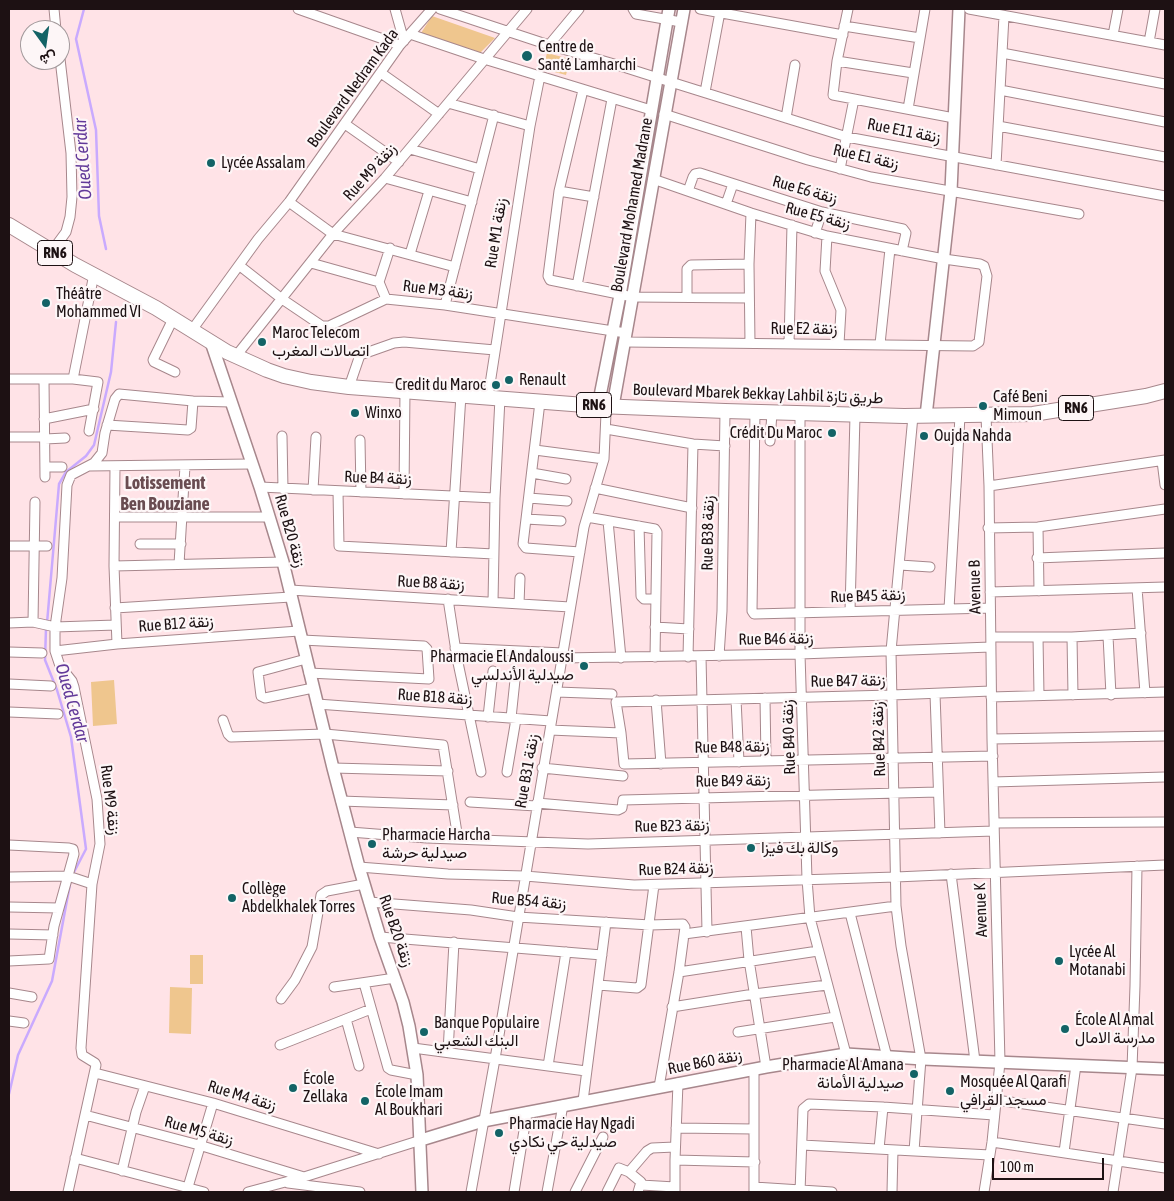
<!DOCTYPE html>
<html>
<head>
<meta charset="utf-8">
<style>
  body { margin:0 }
  #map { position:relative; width:1174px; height:1201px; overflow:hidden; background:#ffe3e7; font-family:"Asap Condensed",Vazirmatn,sans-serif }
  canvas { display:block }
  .frame { position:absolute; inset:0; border:10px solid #1d1113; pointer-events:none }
  .north { position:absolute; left:20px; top:20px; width:50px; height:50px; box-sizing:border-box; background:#fdf6f7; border:1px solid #a39a9c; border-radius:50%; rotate:166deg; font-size:14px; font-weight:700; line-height:20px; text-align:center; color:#1d1113 }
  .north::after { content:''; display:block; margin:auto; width:18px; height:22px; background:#136366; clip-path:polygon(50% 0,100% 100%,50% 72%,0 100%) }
  .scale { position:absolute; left:992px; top:1158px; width:112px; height:22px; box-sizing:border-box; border:2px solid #1d1113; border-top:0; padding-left:6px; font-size:15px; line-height:18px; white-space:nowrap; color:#1d1113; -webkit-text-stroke:4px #fdf6f7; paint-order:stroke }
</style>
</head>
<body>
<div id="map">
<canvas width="1174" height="1201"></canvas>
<div class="frame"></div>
<div class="north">ش</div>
<div class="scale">100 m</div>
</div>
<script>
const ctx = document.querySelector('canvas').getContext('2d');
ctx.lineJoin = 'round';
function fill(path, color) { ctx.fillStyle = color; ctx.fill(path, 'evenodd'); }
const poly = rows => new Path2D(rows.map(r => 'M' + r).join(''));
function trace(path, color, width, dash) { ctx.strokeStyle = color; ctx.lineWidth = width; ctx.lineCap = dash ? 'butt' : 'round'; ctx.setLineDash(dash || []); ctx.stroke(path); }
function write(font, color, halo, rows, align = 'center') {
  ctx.font = font + ' "Asap Condensed",Vazirmatn,sans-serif'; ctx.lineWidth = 4.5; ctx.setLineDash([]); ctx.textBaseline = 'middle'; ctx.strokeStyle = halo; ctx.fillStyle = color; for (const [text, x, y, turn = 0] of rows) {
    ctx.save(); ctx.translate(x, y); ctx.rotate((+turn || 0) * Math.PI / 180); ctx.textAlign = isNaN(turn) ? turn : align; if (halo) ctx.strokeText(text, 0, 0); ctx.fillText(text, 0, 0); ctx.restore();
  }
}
fill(poly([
  [432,16,495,38,479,54,421,33],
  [547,53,570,59,566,75,543,69],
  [114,680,117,724,93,726,91,682],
  [190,955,203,955,203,984,190,984],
  [170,987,192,988,191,1034,169,1033]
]), '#efc68e');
trace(poly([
  [84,9,76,39,96,130,99,216,106,249],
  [47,623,59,484,66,472,86,456,94,445,111,372,116,322],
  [46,628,45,660,57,690,71,737,86,849,73,874],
  [9,1094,18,1055,52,981,70,884]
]), '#c9aafe', 2.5);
const street = poly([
  [54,9,56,30],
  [298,9,400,45],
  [395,9,404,41],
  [440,9,549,45,614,64,658,78,847,137,1165,196],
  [633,9,636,14,681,22],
  [700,9,843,35],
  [848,9,837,61,833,95,954,118],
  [969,9,1165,45],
  [844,26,920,38],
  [410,34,484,59,651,110],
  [1113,35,1118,9],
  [1149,42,1155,9],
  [549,45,579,9],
  [1002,53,1165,84],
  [837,61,913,73],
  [381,73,439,114],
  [583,90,559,191,548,276,550,280,633,297,749,298],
  [1000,90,1165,122],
  [705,92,720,12],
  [448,103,530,126],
  [908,109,925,9],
  [664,114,808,160,871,177,1079,214],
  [786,118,795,65],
  [345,124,399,162],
  [998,126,1165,157],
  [410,149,480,169],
  [996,165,1004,16],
  [840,169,854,99],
  [385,178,472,202],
  [559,191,594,197],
  [688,191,693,177,695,174,700,173,822,212,903,229,906,233,902,251],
  [289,202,333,234,455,267],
  [726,204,733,184],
  [815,233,822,212],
  [827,236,825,271,841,310,839,344],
  [52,251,66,232,70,217,72,197,71,153,60,59],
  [410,254,429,191],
  [311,263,379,282],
  [240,266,282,299,322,326,329,326,386,299,445,305,626,333],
  [577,286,612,99],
  [687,296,687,269,691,265,749,264],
  [386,299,379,282,390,248],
  [445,305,494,115],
  [173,319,153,360,154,362,175,372],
  [192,330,258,239,289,202,400,45,432,9],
  [625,342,973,346,979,342,987,276,984,266,980,264,944,259,827,236,751,213,653,179],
  [750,343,749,264,751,213],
  [789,343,792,225],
  [880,344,890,249],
  [236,356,333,234,385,178,527,9],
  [9,379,73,379,98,382,89,431],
  [44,379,45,477],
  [73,379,94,274],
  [349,387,360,355,394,343,404,342,495,350],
  [488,397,530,126,540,76],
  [540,402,523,544,526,548,580,552],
  [755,412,752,611,754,614,990,608],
  [800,414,800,654,807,879,810,918,846,1054],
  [913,416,891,651,896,906,901,946,921,1059,914,1151],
  [44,419,94,409],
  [107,425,188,430,191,428,193,401],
  [606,429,693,444,725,446],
  [282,436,283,489],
  [9,437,45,437],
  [45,439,65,438],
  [360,440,361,492],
  [770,441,772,413],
  [535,450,604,459],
  [1162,461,1165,485],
  [89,466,251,464],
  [115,466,114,566,117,644],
  [45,467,62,467],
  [532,473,566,479],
  [989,486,1165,460],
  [260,487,495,498],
  [595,488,692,508],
  [313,490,316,437],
  [338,491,339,546,494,554],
  [404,494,405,390],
  [529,498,567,501],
  [115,517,269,517],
  [587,517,655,529,657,532,655,657],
  [526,519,561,521],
  [608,521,621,658],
  [639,526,641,596,644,599,655,599],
  [1038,527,1039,591],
  [988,528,1038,527,1165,509],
  [140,544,181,544],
  [9,546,47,546],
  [451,552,461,395],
  [1037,558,1165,553],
  [179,564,185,466],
  [900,565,930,567],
  [114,566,283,562],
  [1137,588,1145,693],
  [290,590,570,607],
  [990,592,1165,587],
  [448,599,457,658,481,772],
  [493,602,495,498,500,398],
  [519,604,520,578],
  [115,608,291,597],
  [949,609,960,416],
  [850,611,855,415],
  [33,622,35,502],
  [9,623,33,622,55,627,116,625],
  [655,627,689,629],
  [1108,636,1111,695],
  [991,637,1072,637,1141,633],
  [1038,637,1039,695],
  [1072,637,1073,695],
  [302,640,424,646,427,649,429,679,309,673],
  [455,648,563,653],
  [55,651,117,644,299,631],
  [9,652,42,653],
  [701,656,707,932],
  [719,656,722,611,725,411],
  [688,657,693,444],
  [562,658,800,654,991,647],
  [306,659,258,672,261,696,265,698,313,688],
  [9,684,51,686],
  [991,691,892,695,616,702,621,733,624,764,993,756],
  [557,692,612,694],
  [935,694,940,833],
  [991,697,1165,692],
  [765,698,766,761],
  [736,699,739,762],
  [656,700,661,764],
  [317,704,551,721],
  [9,712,58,714],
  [488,717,493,671],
  [511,718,515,680],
  [223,720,228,734,231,737,325,734,443,745,458,839],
  [550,730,621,733],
  [992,739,1165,736],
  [333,768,448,771],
  [542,768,623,776],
  [507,772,516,719],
  [993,782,1165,777],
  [341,801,453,805],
  [470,802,536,806],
  [537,803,618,810,622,808,623,800,938,792],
  [994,823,1165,822],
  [350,832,427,838,588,844,994,831],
  [9,845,69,848,73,849,74,854,54,926,49,959,9,961],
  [359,867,448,874,525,876,634,885,896,877,1165,865],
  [951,874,975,1061],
  [9,877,68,876,92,884],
  [369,902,471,910,518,917,650,925,683,924,685,927,679,972,659,1087],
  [9,907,59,908],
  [850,913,887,1057],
  [746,927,749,960,766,1067],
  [9,934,53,935],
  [684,934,896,906],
  [380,937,602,955],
  [679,972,818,951],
  [364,983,388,1068,391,1070,417,1075],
  [598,985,637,988,641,985,654,885],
  [334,987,395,978],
  [9,993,32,997],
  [281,999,295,980,312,947,321,895,327,891,364,884],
  [672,1007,754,994,827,985],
  [346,1019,359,1066],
  [9,1021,24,1023],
  [738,1032,835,1017],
  [280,1045,371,1009],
  [413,1048,586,1071],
  [448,1052,454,942],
  [548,1066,566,952],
  [95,1073,213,1103,379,1154],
  [996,1100,1165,1124],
  [583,1101,606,922],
  [85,1115,199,1145,304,1177],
  [676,1128,754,1129],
  [992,1142,1165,1168],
  [802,1145,990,1155],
  [879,1149,883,1107],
  [1064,1152,1076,1065],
  [75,1158,204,1192],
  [675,1160,755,1162],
  [122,1171,136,1112,145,1086],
  [629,1172,641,1182,638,1192],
  [288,1183,360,1192],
  [641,1185,675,1187],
  [188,1187,213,1103],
  [754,1187,832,1192],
  [68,1192,96,1065,95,1063,82,1055,81,1048,92,884,100,844,97,799,74,687,72,681,60,666,55,651,55,627,62,578,67,485,71,475,94,463,102,453,105,433,115,399,119,394,193,401,231,402],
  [248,1192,304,1177,421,1140],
  [471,1192,495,1059,584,527,604,459,606,413,613,406],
  [514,1192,527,1112],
  [547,1192,563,1105],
  [575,1192,603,1137],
  [607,1192,619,1168,629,1172,647,1151,652,1148,675,1147],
  [675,1192,675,1160,678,1083],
  [754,1192,754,1069],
  [800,1192,803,1109,809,1104,883,1107,994,1115],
  [892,1192,893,1150],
  [984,1192,992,1142,1000,1062,992,739,989,486,986,416],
  [1113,1192,1132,1068,1135,986,1137,866]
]);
const secondary = poly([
  [211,342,260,487,283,562,333,768,359,867,380,937,403,1002,409,1026,417,1075,422,1192],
  [598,406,620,295,669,9],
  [613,406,684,9],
  [926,416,951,191,959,9],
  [421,1140,483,1121,766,1067,846,1054,923,1059,1165,1069]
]);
const primary = poly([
  [9,225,75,265,156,308,227,352,267,370,284,376,311,382,349,387,598,406,725,411,904,416,1033,414,1146,396,1165,391]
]);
trace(street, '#a7878c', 11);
trace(secondary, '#a7878c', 14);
trace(primary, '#a7878c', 16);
trace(street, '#fff', 9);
trace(secondary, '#fff', 11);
trace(primary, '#fff', 14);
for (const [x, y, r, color] of [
  [527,56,6,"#136366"],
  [211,163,5,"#136366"],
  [46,303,5,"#136366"],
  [262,342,5,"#136366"],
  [509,380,5,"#136366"],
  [496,385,5,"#136366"],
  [983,406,5,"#136366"],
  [355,413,5,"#136366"],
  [832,433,5,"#136366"],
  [924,436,5,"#136366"],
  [584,666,5,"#136366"],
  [372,844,5,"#136366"],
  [751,848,5,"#136366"],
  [232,898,5,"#136366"],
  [1059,961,5,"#136366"],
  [1065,1029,5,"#136366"],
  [424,1032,5,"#136366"],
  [914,1074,5,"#136366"],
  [293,1088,5,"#136366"],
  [950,1091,5,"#136366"],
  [365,1101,5,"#136366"],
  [499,1133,5,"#136366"]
]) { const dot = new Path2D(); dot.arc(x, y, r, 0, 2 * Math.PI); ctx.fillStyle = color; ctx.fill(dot); trace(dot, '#fdf6f7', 2); }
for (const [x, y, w] of [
  [55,253,35],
  [594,405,35],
  [1076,408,35]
]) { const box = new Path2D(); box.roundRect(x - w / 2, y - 12.5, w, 25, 4); ctx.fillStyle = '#fdf6f7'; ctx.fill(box); trace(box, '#1d1113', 1); }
write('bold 15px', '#1d1113', null, [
  ["RN6",55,253],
  ["RN6",594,405],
  ["RN6",1076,408]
]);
write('16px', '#1d1113', '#fdf6f7', [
  ["Centre de",538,47],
  ["Santé Lamharchi",538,65],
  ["Lycée Assalam",221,163],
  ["Théâtre",56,294],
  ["Mohammed VI",56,312],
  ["Maroc Telecom",272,333],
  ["اتصالات المغرب",272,351],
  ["Renault",519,380],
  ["Credit du Maroc",486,385,"right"],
  ["Café Beni",993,397],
  ["Mimoun",993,415],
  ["Winxo",365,413],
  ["Crédit Du Maroc",822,433,"right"],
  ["Oujda Nahda",934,436],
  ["Pharmacie El Andaloussi",574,657,"right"],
  ["صيدلية الأندلسي",574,675,"right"],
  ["Pharmacie Harcha",382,835],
  ["صيدلية حرشة",382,853],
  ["وكالة بك فيزا",761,848],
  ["Collège",242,889],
  ["Abdelkhalek Torres",242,907],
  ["Lycée Al",1069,952],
  ["Motanabi",1069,970],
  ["École Al Amal",1075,1020],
  ["مدرسة الامال",1075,1038],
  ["Banque Populaire",434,1023],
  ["البنك الشعبي",434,1041],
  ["Pharmacie Al Amana",904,1065,"right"],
  ["صيدلية الأمانة",904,1083,"right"],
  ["École",303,1079],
  ["Zellaka",303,1097],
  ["Mosquée Al Qarafi",960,1082],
  ["مسجد القرافي",960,1100],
  ["École Imam",375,1092],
  ["Al Boukhari",375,1110],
  ["Pharmacie Hay Ngadi",509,1124],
  ["صيدلية حي نكادي",509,1142]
], 'left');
write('16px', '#1d1113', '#fdf6f7', [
  ["Boulevard Nedram Kada",353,88,-54],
  ["Rue E11 زنقة",904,131,11],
  ["Rue E1 زنقة",866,157,13],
  ["Rue M9 زنقة",370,172,-48],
  ["Rue E6 زنقة",805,190,16],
  ["Boulevard Mohamed Madrane",632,205,-80],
  ["Rue E5 زنقة",818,216,15],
  ["Rue M1 زنقة",496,233,-81],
  ["Rue M3 زنقة",438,290,7],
  ["Rue E2 زنقة",804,329],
  ["Boulevard Mbarek Bekkay Lahbil طريق تازة",758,394,2],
  ["Rue B4 زنقة",378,478,2],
  ["Rue B20 زنقة",290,531,74],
  ["Rue B38 زنقة",708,533,-89],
  ["Rue B8 زنقة",431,583,3],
  ["Avenue B",975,587,-91],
  ["Rue B45 زنقة",868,596,-2],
  ["Rue B12 زنقة",176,624,-4],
  ["Rue B46 زنقة",776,639,-1],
  ["Rue B47 زنقة",848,681,-1],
  ["Rue B18 زنقة",435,697,4],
  ["Rue B40 زنقة",789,737,-92],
  ["Rue B42 زنقة",879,739,-92],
  ["Rue B48 زنقة",732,747,-1],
  ["Rue B31 زنقة",527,771,-80],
  ["Rue B49 زنقة",733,781,-1],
  ["Rue M9 زنقة",110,800,83],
  ["Rue B23 زنقة",672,826,-1],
  ["Rue B24 زنقة",676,869,-2],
  ["Rue B54 زنقة",529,901,5],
  ["Avenue K",981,910,-92],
  ["Rue B20 زنقة",396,931,71],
  ["Rue B60 زنقة",705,1062,-11],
  ["Rue M4 زنقة",242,1096,17],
  ["Rue M5 زنقة",199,1131,16]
]);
write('italic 18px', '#623999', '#fdf6f7', [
  ["Oued Cerdar",83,159,-94],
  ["Oued Cerdar",72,703,74]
]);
write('bold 18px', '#694c51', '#fdf6f7', [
  ["Lotissement",165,483],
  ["Ben Bouziane",165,504]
]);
</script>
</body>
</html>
